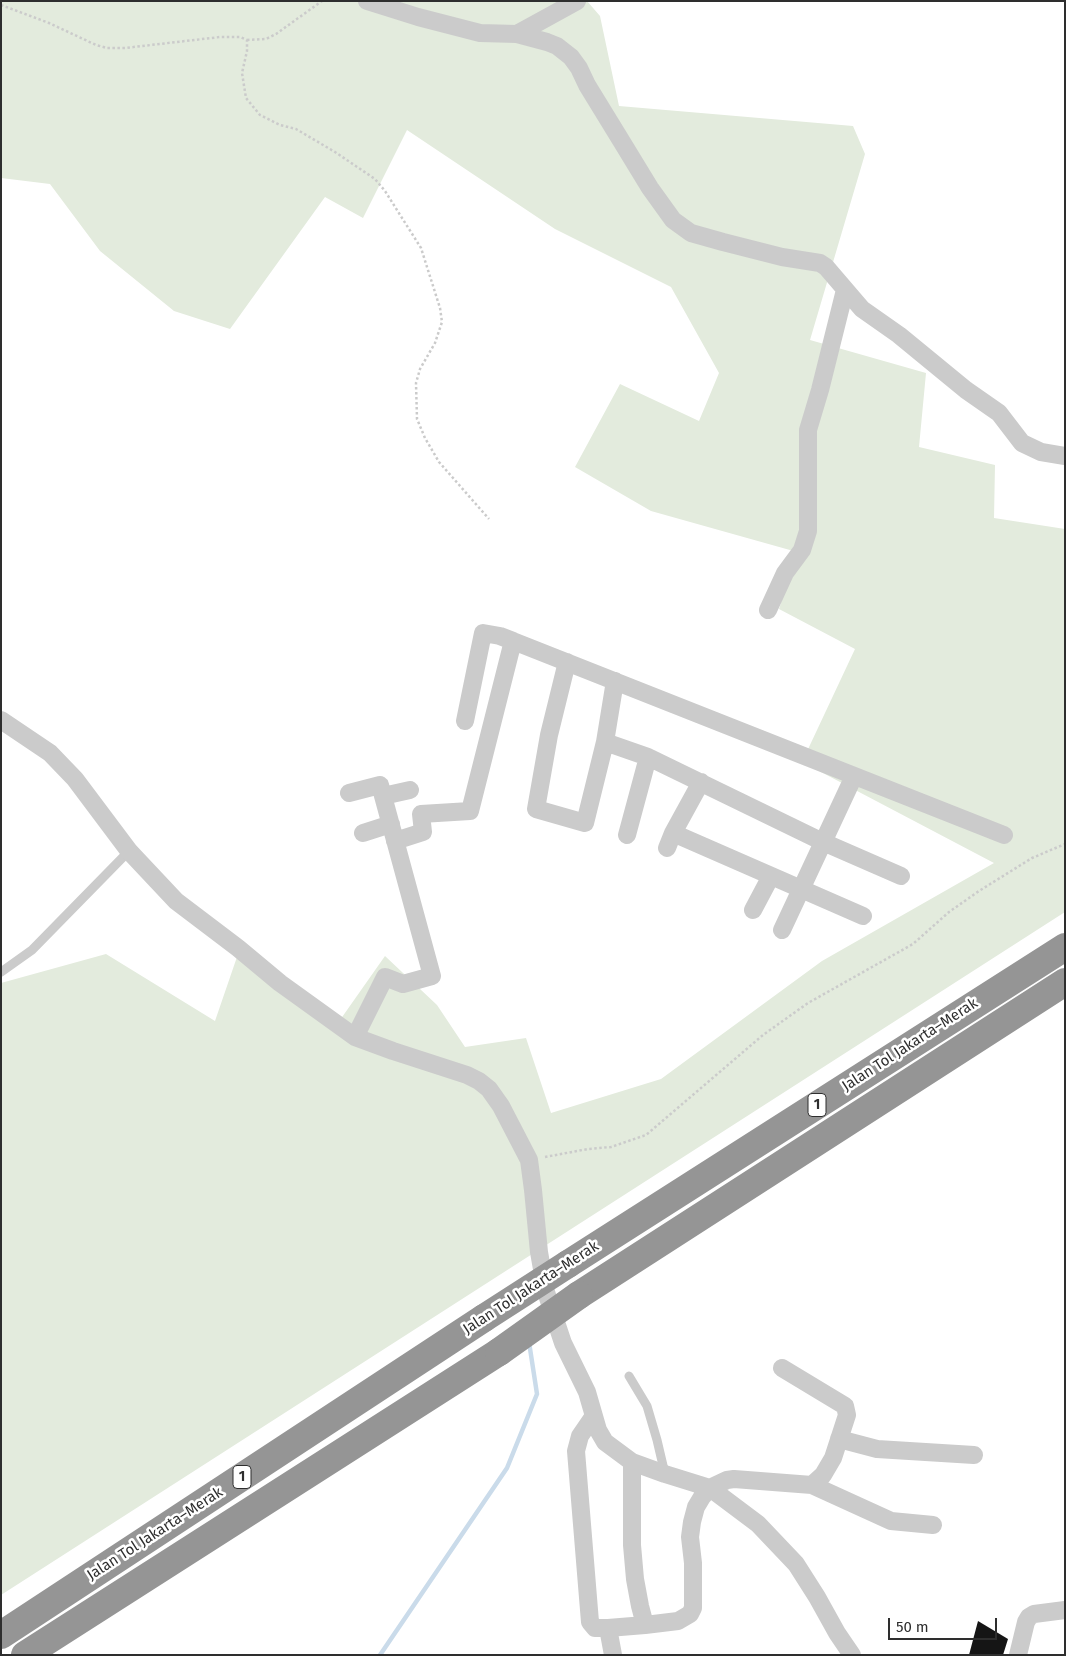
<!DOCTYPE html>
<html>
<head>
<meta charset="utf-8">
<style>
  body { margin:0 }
  #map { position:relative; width:1066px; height:1656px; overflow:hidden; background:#fff; font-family:"Fira Sans",sans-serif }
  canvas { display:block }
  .frame { position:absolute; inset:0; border:2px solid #2e2e2e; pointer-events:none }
  .scale { position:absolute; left:888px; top:1618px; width:109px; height:22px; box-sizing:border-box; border:2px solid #2e2e2e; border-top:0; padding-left:6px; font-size:15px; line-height:18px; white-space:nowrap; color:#2e2e2e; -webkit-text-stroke:4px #fff; paint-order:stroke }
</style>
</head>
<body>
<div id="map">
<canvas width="1066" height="1656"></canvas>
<div class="frame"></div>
<div class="scale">50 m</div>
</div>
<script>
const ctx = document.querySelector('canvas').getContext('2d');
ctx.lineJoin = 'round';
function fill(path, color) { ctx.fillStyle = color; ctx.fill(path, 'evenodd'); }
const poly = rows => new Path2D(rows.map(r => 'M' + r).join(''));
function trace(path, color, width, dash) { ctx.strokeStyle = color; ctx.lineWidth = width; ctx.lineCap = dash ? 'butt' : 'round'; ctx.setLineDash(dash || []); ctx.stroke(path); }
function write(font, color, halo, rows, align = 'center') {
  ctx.font = font + ' "Fira Sans",sans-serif'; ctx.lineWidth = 5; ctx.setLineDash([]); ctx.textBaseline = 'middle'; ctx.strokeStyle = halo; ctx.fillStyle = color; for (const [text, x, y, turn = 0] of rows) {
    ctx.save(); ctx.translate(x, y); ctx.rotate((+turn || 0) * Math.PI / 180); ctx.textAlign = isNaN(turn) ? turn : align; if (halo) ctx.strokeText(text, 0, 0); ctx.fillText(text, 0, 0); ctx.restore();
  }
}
fill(poly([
  [1,1,587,1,600,16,619,106,853,126,865,154,810,340,926,373,919,447,995,465,994,518,1065,529,1065,912,1,1595,1,983,106,954,215,1021,238,954,333,1030,385,956,437,1005,465,1047,526,1038,551,1113,661,1079,822,961,994,863,802,762,855,649,779,609,797,552,651,511,575,467,620,384,699,421,719,373,671,287,555,229,407,130,363,218,325,197,230,329,174,311,100,251,50,184,1,178]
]), '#e3ebdd');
trace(poly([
  [380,1655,507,1468,537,1394,529,1342]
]), '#cadbea', 4.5);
fill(poly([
  [978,1621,1008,1639,1003,1655,969,1655]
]), '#151515');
trace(poly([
  [1,5,49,23,96,45,107,48,125,48,220,37,240,37,247,40,247,51,242,73,246,98,260,115,280,125,296,129,335,152,375,179,385,191,421,248,440,308,442,322,435,343,420,369,416,383,417,419,425,438,439,462,489,519],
  [247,40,266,39,276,34,322,1],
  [545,1157,588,1149,611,1147,646,1135,763,1035,808,1003,913,944,949,912,979,891,1032,858,1065,844]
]), '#cbcbcb', 2.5, [2.5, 2.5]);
trace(poly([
  [1,972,32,950,129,851],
  [629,1376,647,1406,657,1440,665,1474]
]), '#cbcbcb', 9);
trace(poly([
  [367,1,418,17,480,33,517,34,547,42,557,46,571,57,579,68,587,85,625,147,650,188,673,220,691,233,723,242,782,257,820,263,826,267,862,309,899,335,966,390,999,413,1022,443,1041,452,1065,456],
  [517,34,577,1],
  [768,610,785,573,802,550,808,531,808,430,820,390,845,290],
  [513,641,1004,835],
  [567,662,549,735,536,809,585,823,605,742,615,681],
  [1,720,50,753,75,779,129,851,176,901,238,948,280,983,355,1037,393,1051,467,1075,479,1081,489,1089,501,1106,529,1160,533,1190,539,1252,546,1292,563,1343,587,1392,598,1430,605,1442,632,1462,665,1474,710,1488,758,1524,796,1564,817,1597,837,1633,852,1655],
  [605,742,648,757,823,842,901,876],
  [349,793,380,785,432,976,403,984,385,977,355,1037],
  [383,796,410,790],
  [363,833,391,824],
  [673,833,863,916],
  [627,835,648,757],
  [395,841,423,832,421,814,470,811,513,641,500,636,483,633,465,721],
  [667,848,673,833,701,782],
  [753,910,771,876],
  [782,930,854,776],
  [593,1417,580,1436,576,1451,590,1622,595,1628,608,1628,645,1625,678,1621,690,1614,693,1608,693,1563,690,1537,692,1522,696,1507,702,1497,710,1488,727,1480,734,1479,812,1485,823,1475,833,1458,847,1415,845,1406,782,1368],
  [839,1439,877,1449,974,1455],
  [632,1462,632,1545,635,1579,640,1606,645,1625],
  [812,1485,891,1521,933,1525],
  [608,1628,613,1655],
  [1018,1655,1026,1622,1029,1617,1034,1614,1065,1610]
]), '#cbcbcb', 18);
trace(poly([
  [568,1264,1065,947],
  [579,1295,1065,982],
  [1,1635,484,1318],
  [25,1655,499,1352]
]), '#959595', 28);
trace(poly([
  [484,1318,568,1264],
  [499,1352,579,1295]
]), '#959595', 28);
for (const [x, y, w] of [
  [817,1105,18],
  [242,1477,18]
]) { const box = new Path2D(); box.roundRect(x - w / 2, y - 11.5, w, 23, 4); ctx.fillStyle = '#fff'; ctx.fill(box); trace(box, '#2e2e2e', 1); }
write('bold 14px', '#2e2e2e', null, [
  ["1",817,1105],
  ["1",242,1477]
]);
write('15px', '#2e2e2e', '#fff', [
  ["Jalan Tol Jakarta–Merak",910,1045,-33],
  ["Jalan Tol Jakarta–Merak",531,1288,-33],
  ["Jalan Tol Jakarta–Merak",155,1534,-33]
]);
</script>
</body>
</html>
